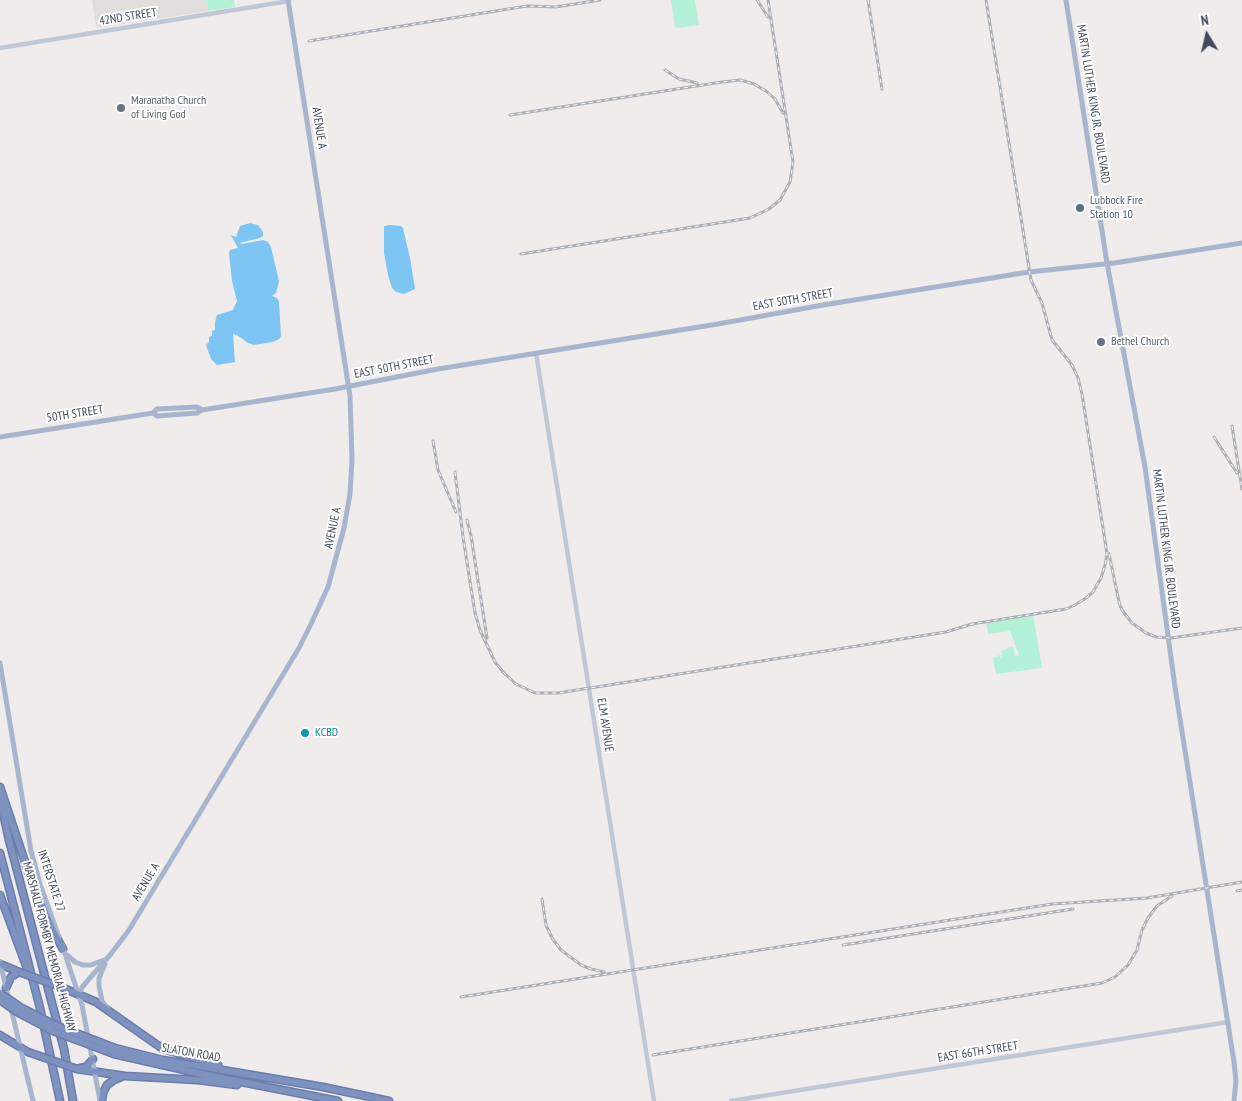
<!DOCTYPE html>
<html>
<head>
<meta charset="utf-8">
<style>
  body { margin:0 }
  #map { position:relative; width:1242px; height:1101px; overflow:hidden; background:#efeceb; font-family:"PT Sans Narrow",sans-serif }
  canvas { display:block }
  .north { position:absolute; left:1182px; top:10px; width:50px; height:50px; -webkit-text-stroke:4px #fff; paint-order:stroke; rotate:351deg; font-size:14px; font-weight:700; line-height:20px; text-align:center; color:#434b5b }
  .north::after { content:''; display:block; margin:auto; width:18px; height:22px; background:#434b5b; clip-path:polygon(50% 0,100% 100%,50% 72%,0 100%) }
</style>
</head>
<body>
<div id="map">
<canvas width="1242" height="1101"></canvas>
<div class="north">N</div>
</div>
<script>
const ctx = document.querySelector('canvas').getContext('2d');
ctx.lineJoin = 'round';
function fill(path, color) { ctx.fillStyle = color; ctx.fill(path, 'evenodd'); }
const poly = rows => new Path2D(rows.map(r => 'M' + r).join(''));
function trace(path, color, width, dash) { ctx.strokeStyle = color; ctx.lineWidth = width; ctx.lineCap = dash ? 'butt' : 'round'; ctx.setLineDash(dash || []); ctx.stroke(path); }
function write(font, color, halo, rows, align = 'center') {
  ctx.font = font + ' "PT Sans Narrow",sans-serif'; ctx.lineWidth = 4; ctx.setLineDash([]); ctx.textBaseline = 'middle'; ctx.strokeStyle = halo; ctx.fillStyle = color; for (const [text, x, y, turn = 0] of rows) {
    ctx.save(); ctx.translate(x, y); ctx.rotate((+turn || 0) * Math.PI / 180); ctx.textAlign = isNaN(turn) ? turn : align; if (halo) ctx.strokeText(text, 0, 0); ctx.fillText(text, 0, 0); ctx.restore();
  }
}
fill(poly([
  [92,0,206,0,208,11,98,28,96,27]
]), '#e0dddd');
fill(poly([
  [206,0,234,0,235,7,208,11],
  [671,0,695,0,699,25,675,28],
  [1033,614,1042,668,996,674,993,658,1000,655,1001,658,1002,658,1001,651,1013,646,1015,656,1019,655,1010,631,988,634,986,622]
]), '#b4f2d7');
fill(poly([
  [250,223,258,225,263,232,263,236,260,238,239,243,242,244,263,240,268,242,271,247,279,281,276,293,272,296,277,298,279,302,281,336,279,339,273,342,254,345,248,343,237,335,233,334,235,362,217,365,211,359,206,345,209,342,209,337,212,336,212,331,215,330,215,322,217,315,233,310,237,301,232,281,229,253,230,250,238,248,231,235,236,237,240,226],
  [390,225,401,226,403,228,410,258,415,289,404,294,396,292,392,288,388,275,384,253,384,226]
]), '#7dc5f3');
const highway = poly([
  [0,787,31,880,54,933,63,949],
  [0,799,9,840,64,1049,73,1101],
  [0,853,40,1008,60,1101],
  [0,895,28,971],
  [0,964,19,972],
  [61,987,96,1002,163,1049,218,1065],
  [6,988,11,977,19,972],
  [0,1035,28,1052],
  [115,1048,163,1060,323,1087,389,1101],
  [114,1054,211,1076,338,1101],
  [80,1068,86,1067,93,1059],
  [77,1069,125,1076,198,1080,237,1085],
  [102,1101,103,1093,107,1085,114,1080,121,1077]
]);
trace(highway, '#6a7dac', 9);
trace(poly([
  [0,48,289,1],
  [536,353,654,1101],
  [731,1101,1228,1022]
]), '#c0c8d5', 4.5);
trace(poly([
  [1066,0,1107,263,1145,467,1175,687,1234,1062,1236,1081,1234,1101],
  [153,413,157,416,197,413,202,410,335,389,438,369,718,324,823,305,1029,272,1114,263,1242,243],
  [0,437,153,413,157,409,197,407,202,410],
  [0,663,31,851,40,884,59,937],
  [62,945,82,1005,100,1101],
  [67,955,75,962,83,965,91,965,104,960],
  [0,962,33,1101],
  [105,964,99,978,99,986,102,1001,108,1009],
  [79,993,83,986,110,955,129,930,299,648,311,624,328,587,344,528,350,494,352,460,350,396,288,0]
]), '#a8b5ce', 5);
trace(highway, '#7e92c0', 6);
const rail = poly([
  [757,0,768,17],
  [868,0,882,89],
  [309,41,527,6,556,7,600,0],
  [665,70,679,79,697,83],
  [510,115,722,82,740,80,754,84,766,91,775,99,783,113],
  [521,254,750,218,769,209,780,200,790,182,793,162,768,0],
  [1232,426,1242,489],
  [1214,437,1237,473],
  [433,441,438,470,456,512],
  [455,472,463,537,475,613,480,630,495,662,503,672,516,684,535,693,558,693,946,632,972,624,1066,609,1075,605,1086,598,1093,592,1101,578,1105,565,1107,554,1082,394,1078,378,1072,365,1052,340,1042,303,1031,280,986,0],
  [467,520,471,536,487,638],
  [1109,554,1119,602,1122,610,1132,623,1146,633,1156,637,1171,638,1242,628],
  [1237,891,1242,890],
  [542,899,546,925,552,938,561,950,581,965,591,969,604,972],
  [843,945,1073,909],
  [461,997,1052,904,1147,898,1242,882],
  [653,1055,1102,983,1115,977,1128,965,1137,950,1142,930,1148,918,1157,906,1172,896]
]);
trace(rail, '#adafb7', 3);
trace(rail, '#fff', 1, [4]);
const highwayBridge = poly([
  [19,972,61,987],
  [0,993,20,1007,55,1025,115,1048],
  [0,1000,17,1012,53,1031,114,1054],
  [28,1052,77,1069]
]);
trace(highwayBridge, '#6a7dac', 9, []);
trace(highwayBridge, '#7e92c0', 6);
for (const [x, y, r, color] of [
  [121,108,5,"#6b7280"],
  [1080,208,5,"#5c6f8a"],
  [1101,342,5,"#6b7280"],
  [305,733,5,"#0f9aa8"]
]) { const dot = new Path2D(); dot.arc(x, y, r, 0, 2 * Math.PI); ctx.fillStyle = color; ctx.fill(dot); trace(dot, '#fff', 2); }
write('12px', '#434b5b', '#fff', [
  ["42ND STREET",128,17,-9],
  ["MARTIN LUTHER KING JR. BOULEVARD",1093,104,81],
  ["AVENUE A",319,128,81],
  ["EAST 50TH STREET",793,300,-10],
  ["EAST 50TH STREET",394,367,-11],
  ["50TH STREET",75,414,-9],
  ["AVENUE A",333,528,-78],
  ["MARTIN LUTHER KING JR. BOULEVARD",1166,549,83],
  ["ELM AVENUE",605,725,81],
  ["INTERSTATE 27",51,881,72],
  ["AVENUE A",146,882,-59],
  ["MARSHALL FORMBY MEMORIAL HIGHWAY",49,947,75],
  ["EAST 66TH STREET",978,1052,-9],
  ["SLATON ROAD",191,1053,10]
]);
write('12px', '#5b616d', '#fff', [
  ["Maranatha Church",131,101],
  ["of Living God",131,115],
  ["Bethel Church",1111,342]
], 'left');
write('12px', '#4e5e75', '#fff', [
  ["Lubbock Fire",1090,201],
  ["Station 10",1090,215]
], 'left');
write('12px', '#0d838f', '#fff', [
  ["KCBD",315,733]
], 'left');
</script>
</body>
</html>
